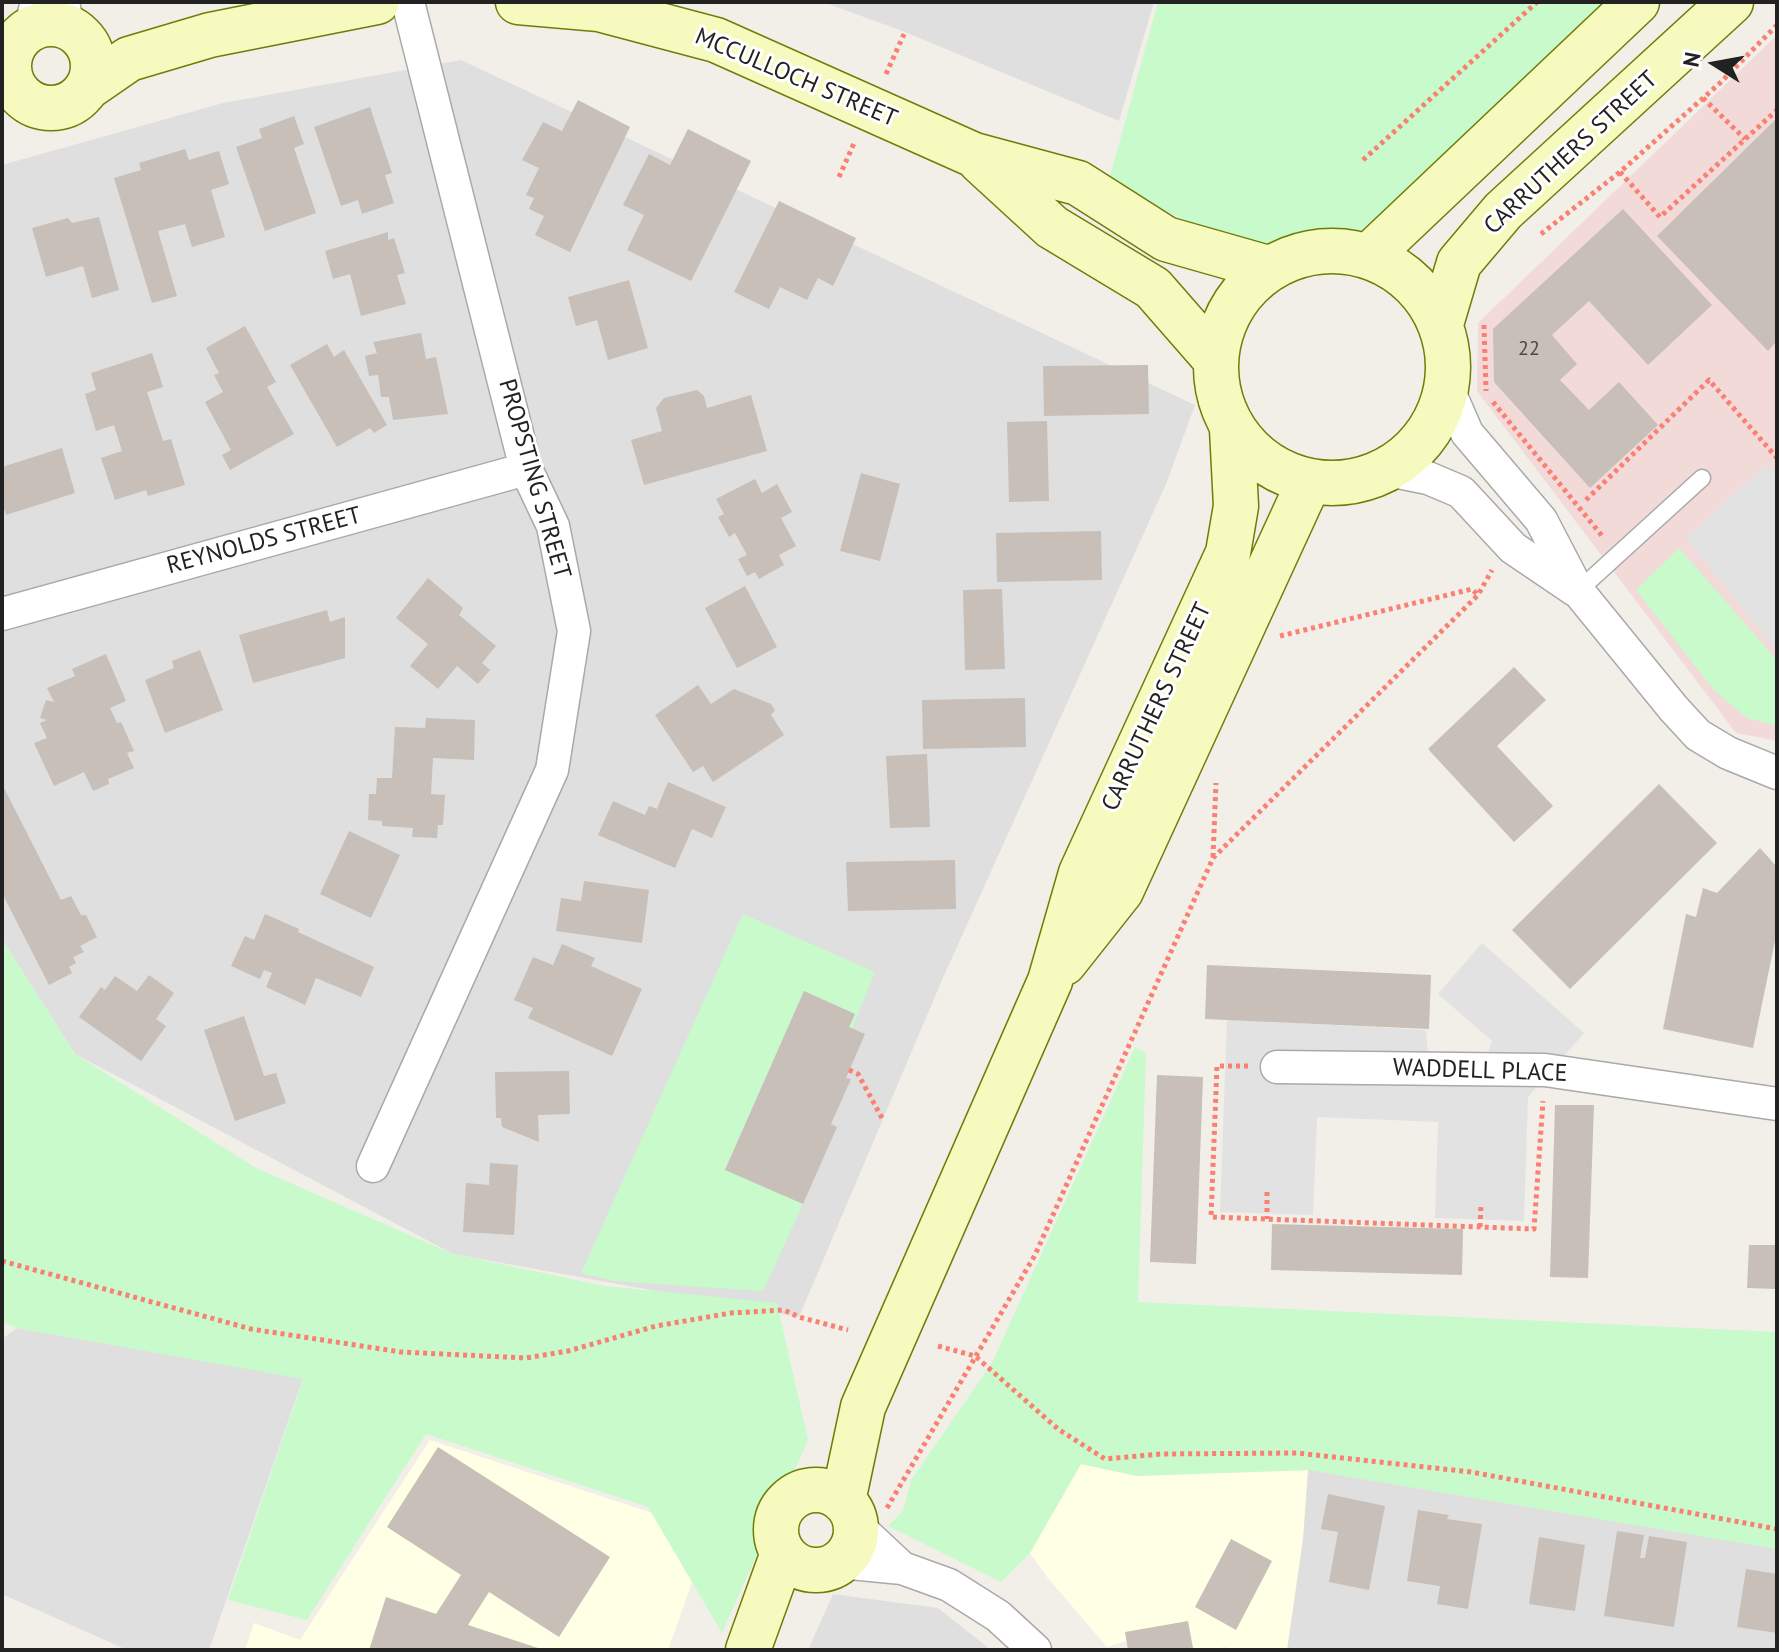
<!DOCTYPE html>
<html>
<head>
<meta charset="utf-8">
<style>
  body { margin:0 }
  #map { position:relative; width:1779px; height:1652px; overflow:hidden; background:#f2efe9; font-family:"PT Sans",sans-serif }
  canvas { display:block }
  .frame { position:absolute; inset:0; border:4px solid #222; pointer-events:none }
  .north { position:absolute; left:1675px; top:24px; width:80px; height:80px; -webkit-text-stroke:6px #fff; paint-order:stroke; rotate:281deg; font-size:22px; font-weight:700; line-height:32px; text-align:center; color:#222 }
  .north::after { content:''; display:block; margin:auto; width:28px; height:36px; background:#222; clip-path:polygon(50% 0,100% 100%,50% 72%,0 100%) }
</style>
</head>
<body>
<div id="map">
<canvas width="1779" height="1652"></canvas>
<div class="frame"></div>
<div class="north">N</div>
</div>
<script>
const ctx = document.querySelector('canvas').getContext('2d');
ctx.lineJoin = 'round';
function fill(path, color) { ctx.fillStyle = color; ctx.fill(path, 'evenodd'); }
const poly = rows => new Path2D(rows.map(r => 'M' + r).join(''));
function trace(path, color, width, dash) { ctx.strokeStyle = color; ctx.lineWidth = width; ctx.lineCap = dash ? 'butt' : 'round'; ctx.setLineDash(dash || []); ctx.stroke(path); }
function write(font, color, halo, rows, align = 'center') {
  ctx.font = font + ' "PT Sans",sans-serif'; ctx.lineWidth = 6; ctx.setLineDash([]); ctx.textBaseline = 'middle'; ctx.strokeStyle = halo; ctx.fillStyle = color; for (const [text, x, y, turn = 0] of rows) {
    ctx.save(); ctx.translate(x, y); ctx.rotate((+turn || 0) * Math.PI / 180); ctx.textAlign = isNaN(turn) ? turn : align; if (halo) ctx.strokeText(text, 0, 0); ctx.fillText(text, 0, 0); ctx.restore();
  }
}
fill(poly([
  [823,2,1154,2,1119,121,905,32],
  [461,60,1195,405,1166,484,942,980,799,1317,453,1254,75,1054,2,939,2,165,223,103],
  [17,1328,303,1378,209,1650,127,1650,2,1594,2,1339],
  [1297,1453,1777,1533,1777,1650,1262,1650],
  [833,1594,938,1608,991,1650,808,1650]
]), '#e0dfdf');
fill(poly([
  [1777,35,1777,741,1736,733,1477,391,1478,323]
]), '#f2dad9');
fill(poly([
  [430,1440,710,1532,668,1650,245,1650,254,1623,300,1640],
  [1081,1464,1137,1476,1308,1470,1303,1539,1287,1650,1231,1650,1225,1647,1210,1650,1136,1650,1136,1638,1107,1647,1047,1577,1030,1553]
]), '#ffffe5');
fill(poly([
  [1158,2,1609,2,1362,232,1257,254,1108,184],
  [1679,548,1777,660,1777,726,1747,718,1714,690,1636,590],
  [743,914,875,972,852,1029,849,1027,855,1014,804,991,725,1169,803,1204,763,1291,614,1281,581,1273],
  [2,939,75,1054,256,1168,453,1254,605,1286,777,1303,808,1440,722,1633,648,1507,426,1434,307,1620,228,1600,303,1379,17,1328,2,1322],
  [1135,1047,1146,1053,1138,1302,1777,1332,1777,1549,1308,1470,1137,1476,1081,1464,1030,1553,1001,1582,888,1526,903,1511,911,1480,992,1363]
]), '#c8facc');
fill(poly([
  [1767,464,1777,475,1777,651,1686,538],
  [1482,943,1584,1033,1528,1097,1524,1221,1435,1218,1438,1122,1317,1117,1313,1215,1220,1212,1227,1019,1426,1030,1428,1055,1487,1057,1492,1041,1438,994]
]), '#e2e2e2');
fill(poly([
  [578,100,630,127,570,252,535,235,544,216,529,209,534,198,526,195,539,168,522,160,543,122,562,131],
  [370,107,392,173,385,175,394,203,362,214,358,200,341,206,314,127],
  [294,116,304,144,294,148,316,213,265,231,236,147,262,138,259,129],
  [1777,118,1777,341,1768,351,1657,236],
  [688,129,751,161,691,281,627,250,644,215,623,205,649,154,670,165],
  [185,149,189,160,219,151,229,184,211,190,225,237,192,247,185,224,158,231,177,296,152,303,114,178,141,170,139,163],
  [779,201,856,238,833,286,818,278,807,300,780,287,769,309,734,292],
  [1623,209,1712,305,1648,365,1589,301,1552,335,1577,364,1560,380,1589,410,1619,382,1658,425,1590,488,1494,382,1493,329],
  [99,217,119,290,92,298,83,266,46,277,32,228,68,218,72,223],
  [388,232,388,240,394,238,405,273,397,275,406,304,361,316,350,274,333,279,325,251],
  [629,280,648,348,608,360,597,320,576,326,568,297],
  [245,326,276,382,267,387,294,434,230,470,222,455,231,450,205,402,223,392,214,375,219,373,206,348],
  [421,333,426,359,436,357,448,414,393,420,389,397,381,397,378,375,369,376,365,356,377,353,373,342],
  [327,344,334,357,344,350,387,425,374,433,370,428,337,447,290,365],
  [152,353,163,387,147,392,163,441,171,439,185,485,148,496,146,490,115,500,101,458,122,451,114,425,96,431,85,394,96,390,91,373],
  [1148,365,1149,414,1044,416,1043,366],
  [697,390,704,396,707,408,751,395,767,451,644,485,631,440,662,431,656,408,664,398],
  [1047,421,1049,501,1009,502,1007,422],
  [62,448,75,493,6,515,2,502,2,467],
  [861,473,900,484,880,561,840,551],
  [755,479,762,493,777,484,792,512,781,518,796,546,779,555,784,565,759,579,755,572,747,576,738,559,747,555,735,533,729,537,718,517,724,514,716,499],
  [1101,531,1102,580,997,582,996,533],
  [428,578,463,608,459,615,496,646,482,663,490,670,478,684,457,666,438,689,410,666,428,644,396,618],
  [745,586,777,647,737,668,705,608],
  [1002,589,1005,669,965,670,963,590],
  [327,610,330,622,345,617,345,658,253,683,239,635],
  [200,650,223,710,165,733,145,680,174,668,172,661],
  [106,654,126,701,110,708,117,723,121,722,134,751,127,753,134,768,108,779,109,784,93,791,84,772,54,786,34,743,47,738,40,723,47,720,40,718,46,700,54,702,47,688,75,676,72,669],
  [1514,667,1546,700,1497,746,1553,806,1514,842,1428,749],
  [698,685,711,704,734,689,771,704,775,710,771,715,784,735,713,782,703,766,693,772,655,715],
  [1025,698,1026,747,923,749,922,700],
  [426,718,475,720,474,760,433,758,431,794,445,795,443,825,438,825,437,838,412,837,413,828,382,826,382,821,368,820,369,794,376,794,377,778,392,778,395,727,425,728],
  [927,754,930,827,890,828,886,756],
  [668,782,726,807,712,838,692,829,675,868,598,835,613,801,645,815,649,806,657,809],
  [2,784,61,900,71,896,81,915,86,915,97,937,80,946,84,952,73,957,76,963,69,967,72,973,49,985,2,893],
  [1659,784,1717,843,1570,989,1512,930],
  [349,831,400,855,371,918,320,894],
  [1760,848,1777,867,1777,931,1753,1048,1663,1029,1686,914,1696,917,1703,888,1717,893],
  [955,860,956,909,848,911,846,862],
  [584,881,649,890,642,943,556,931,561,898,581,901],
  [265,914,299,929,298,932,374,967,361,997,316,978,305,1005,266,987,272,973,264,970,260,979,231,966,245,936,254,940],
  [562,944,595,958,591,966,642,989,612,1056,528,1018,533,1008,514,1000,533,957,553,965],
  [1207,965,1431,975,1429,1029,1205,1019],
  [149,975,174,993,156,1019,166,1026,141,1061,79,1017,101,987,105,990,115,976,137,991],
  [804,991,855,1014,849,1027,865,1034,846,1078,851,1079,831,1124,837,1127,803,1204,725,1170],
  [244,1016,264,1076,276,1073,286,1103,235,1121,204,1030],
  [569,1071,570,1114,538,1115,539,1142,502,1127,501,1118,496,1118,495,1072],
  [1157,1075,1203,1077,1196,1264,1150,1262],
  [1555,1105,1594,1105,1588,1278,1550,1277],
  [490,1163,518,1165,514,1235,463,1232,466,1183,489,1185],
  [1272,1224,1463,1229,1462,1275,1271,1270],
  [1749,1245,1777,1245,1777,1289,1747,1288],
  [438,1447,610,1557,559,1637,489,1592,468,1625,544,1650,369,1650,386,1597,436,1614,461,1575,387,1527],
  [1328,1494,1385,1506,1369,1590,1329,1582,1338,1532,1321,1529],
  [1418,1510,1449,1515,1447,1519,1482,1524,1468,1609,1437,1604,1440,1586,1407,1581],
  [1617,1531,1644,1535,1640,1558,1645,1558,1649,1536,1687,1542,1674,1627,1604,1616],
  [1539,1537,1585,1545,1575,1611,1529,1604],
  [1231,1539,1272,1561,1236,1630,1195,1607],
  [1746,1569,1777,1574,1777,1633,1737,1627],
  [1188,1621,1193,1648,1128,1650,1125,1632]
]), '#c7bfb8');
const lane = poly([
  [1578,591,1702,478]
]);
const street = poly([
  [63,2,68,28],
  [30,29,37,2],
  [1447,387,1467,433,1541,520,1578,591,1674,709,1698,735,1728,753,1777,773],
  [1388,470,1428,478,1461,492,1513,548,1575,590],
  [2,614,526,469],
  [1277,1067,1545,1070,1777,1104],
  [373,1166,552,770,574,631,553,526,526,469,408,2],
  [856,1525,902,1568],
  [840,1562,902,1568,949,1585,998,1616,1035,1650]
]);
const secondary = poly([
  [518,2,599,9,716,40,974,155,1078,183,1166,239,1268,268],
  '9 66a42 42 0 1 1 84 0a42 42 0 1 1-84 0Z',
  [87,88,129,59,210,35,377,2],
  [980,161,1052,227,1153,288,1215,359],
  '1216 367a116 116 0 1 1 232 0a116 116 0 1 1-232 0Z',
  [1370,255,1637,2],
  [1441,324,1459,263,1503,211,1731,2],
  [1064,963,1121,891,1309,482],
  '776 1530a40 40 0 1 1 80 0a40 40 0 1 1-80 0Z',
  [843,1501,863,1407,1050,981,1081,873,1228,553,1236,506,1232,429],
  [748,1650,783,1553]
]);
trace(lane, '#a9a9a9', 19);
trace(street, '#a9a9a9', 35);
trace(secondary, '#707d05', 47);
trace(poly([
  [886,74,905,32],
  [1703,98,1745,139],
  [1363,160,1537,2],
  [1620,172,1660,217,1777,110],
  [839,177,855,141],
  [1541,234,1620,172,1719,84,1777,25],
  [1484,325,1486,391],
  [1493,402,1603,537],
  [1586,500,1709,380,1777,458],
  [1280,636,1472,589,1478,595],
  [1213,857,1216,783],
  [1248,1066,1217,1066,1211,1217,1534,1229,1543,1101],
  [849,1070,858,1074,882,1118],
  [1267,1192,1267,1219],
  [1480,1227,1481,1204],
  [2,1261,251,1329,401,1352,526,1358,568,1351,656,1326,731,1313,784,1310,799,1317,848,1330],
  [938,1346,975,1356,1058,1429,1105,1459,1161,1454,1297,1453,1471,1472,1777,1529],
  [887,1508,1035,1255,1213,858,1478,595,1492,570]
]), '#fa8072', 5, [4, 4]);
trace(lane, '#fff', 16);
trace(street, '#fff', 32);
trace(secondary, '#f7fabf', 44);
write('20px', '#4b4948', null, [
  ["22",1529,349]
]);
write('24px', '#222', '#fff', [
  ["MCCULLOCH STREET",796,78,23],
  ["CARRUTHERS STREET",1571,153,-43],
  ["PROPSTING STREET",534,479,74],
  ["REYNOLDS STREET",264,541,-15],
  ["CARRUTHERS STREET",1157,707,-65],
  ["WADDELL PLACE",1480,1071,2]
]);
</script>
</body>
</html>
